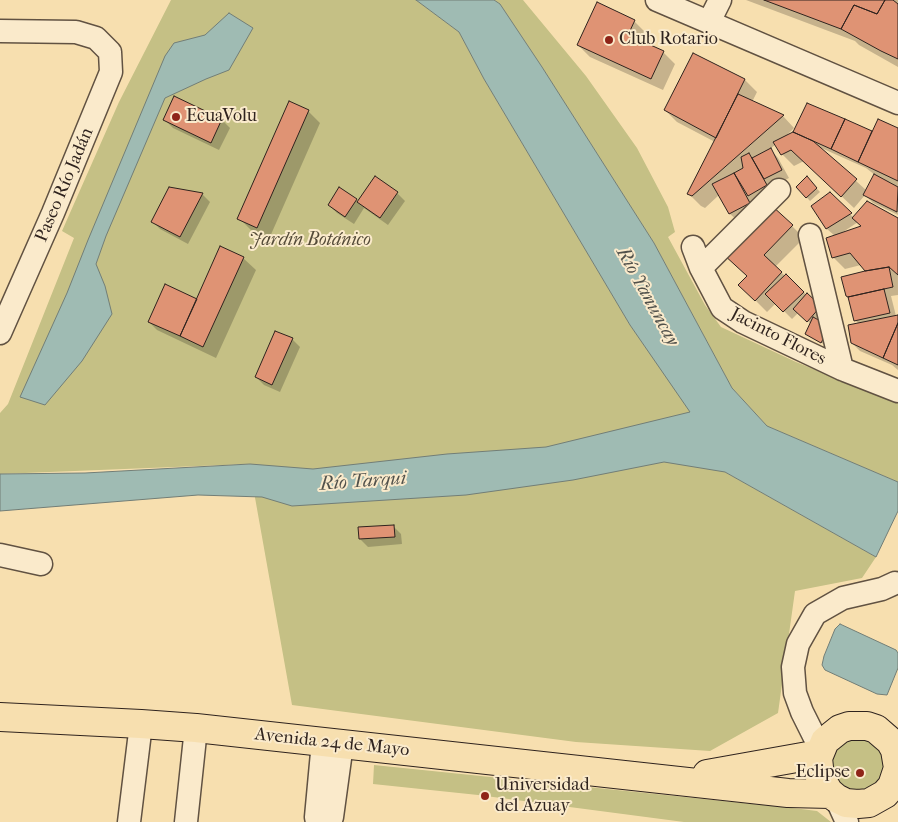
<!DOCTYPE html>
<html>
<head>
<meta charset="utf-8">
<style>
  body { margin:0 }
  canvas { display:block; background:#f7dfaf }
</style>
</head>
<body>
<canvas width="898" height="822"></canvas>
<script>
const ctx = document.querySelector('canvas').getContext('2d');
ctx.lineJoin = 'round';
function fill(path, color) { ctx.fillStyle = color; ctx.fill(path, 'evenodd'); }
const poly = rows => new Path2D(rows.map(r => 'M' + r).join(''));
function trace(path, color, width, dash) { ctx.strokeStyle = color; ctx.lineWidth = width; ctx.lineCap = dash ? 'butt' : 'round'; ctx.setLineDash(dash || []); ctx.stroke(path); }
function write(font, color, halo, rows, align = 'center') {
  ctx.font = font + ' "IM FELL French Canon",serif'; ctx.lineWidth = 4; ctx.setLineDash([]); ctx.textBaseline = 'middle'; ctx.strokeStyle = halo; ctx.fillStyle = color; for (const [text, x, y, turn = 0] of rows) {
    ctx.save(); ctx.translate(x, y); ctx.rotate((+turn || 0) * Math.PI / 180); ctx.textAlign = isNaN(turn) ? turn : align; if (halo) ctx.strokeText(text, 0, 0); ctx.fillText(text, 0, 0); ctx.restore();
  }
}
fill(poly([
  [171,0,416,0,459,32,484,79,630,325,691,412,725,472,876,557,862,578,795,591,778,713,710,751,576,742,292,705,249,464,0,474,0,413,8,404,74,238,62,231,119,102],
  [494,0,523,0,586,76,637,148,668,207,675,232,668,237,705,305,721,327,796,362,898,403,898,482,767,426,732,388,654,243,542,67,500,4],
  '831 765a27 27 0 1 1 54 0a27 27 0 1 1-54 0Z',
  [374,765,801,809,817,811,831,822,684,822,478,795,373,784]
]), '#c5c085');
const water = poly([
  [416,0,494,0,500,4,542,67,654,243,732,388,767,426,898,482,898,511,876,557,725,472,664,462,573,480,466,495,292,506,262,497,198,495,0,511,0,474,85,473,250,464,313,469,447,454,546,447,690,412,630,325,484,79,459,32,416,0],
  [229,13,253,28,229,70,206,79,165,98,106,236,96,264,105,286,112,314,82,361,45,405,20,397,67,293,88,240,165,56,174,43,205,35,229,13],
  [840,624,896,650,898,653,898,668,887,695,877,694,825,670,822,665,824,656,835,629,840,624]
]);
fill(water, '#9fbbb3');
trace(water, '#727e77', 1);
fill(poly([
  [746,0,898,0,898,67,859,45,855,41],
  [634,21,646,33,642,42,663,52,675,64,663,90,590,57,578,45],
  [694,54,745,80,757,92,752,102,783,116,794,128,785,137,795,132,873,134,898,129,898,215,873,203,865,195,854,208,804,161,794,166,782,154,776,144,770,149,778,158,789,178,771,187,738,221,730,214,719,195,705,208,701,206,689,194,715,142,677,122,665,110],
  [819,147,866,168,875,175,867,191],
  [175,98,222,120,230,128,219,150,173,128,165,120],
  [308,111,320,123,269,239,251,230,239,218],
  [807,178,820,192,810,201,797,187],
  [397,193,405,201,388,225,364,208,354,224,337,213,329,205,356,200,359,202],
  [202,194,210,202,188,244,160,229,152,221],
  [829,194,854,218,898,219,898,295,891,296,896,316,898,316,898,370,892,365,860,351,852,343,859,324,855,320,849,296,867,272,861,265,845,269,833,257,835,236,827,229,813,206],
  [858,222,863,227,840,234],
  [792,226,804,238,775,267,824,310,815,320,832,331,825,345,806,334,811,324,798,313,792,319,776,303,767,312,740,285,748,276,725,254],
  [221,248,243,258,256,270,216,358,157,330,149,322,197,300],
  [292,339,300,347,280,392,264,385,256,377],
  [393,526,401,534,402,544,368,547,360,539]
]), '#0003');
const building = poly([
  [764,0,885,0,877,14,854,5,841,29,764,0],
  [885,0,893,0,898,4,898,59,881,51,841,29,854,5,877,14,885,0],
  [597,2,635,20,628,35,664,51,651,79,577,45,597,2],
  [693,53,745,79,716,138,664,110,693,53],
  [738,94,784,115,692,196,687,194,738,94],
  [174,96,222,119,211,143,163,120,174,96],
  [289,101,309,110,257,228,237,219,289,101],
  [807,103,845,119,831,149,793,132,807,103],
  [845,119,872,131,858,162,831,149,845,119],
  [878,119,898,128,898,181,858,162,878,119],
  [793,132,813,141,857,179,841,197,791,150,781,155,773,142,793,132],
  [771,148,782,170,764,179,752,158,771,148],
  [749,153,767,185,748,196,734,173,743,168,741,157,749,153],
  [734,173,750,203,729,214,712,184,734,173],
  [874,174,898,187,897,212,863,195,874,174],
  [375,176,398,192,380,218,357,202,375,176],
  [807,176,817,188,806,198,796,187,807,176],
  [169,187,203,193,180,237,151,222,169,187],
  [339,187,357,199,345,217,328,205,339,187],
  [830,192,852,213,826,229,811,206,830,192],
  [867,201,898,218,898,275,889,267,865,271,850,253,832,258,826,238,861,226,852,218,867,201],
  [771,205,793,225,764,255,782,272,755,301,738,285,747,276,723,254,771,205],
  [220,246,244,257,203,347,180,336,220,246],
  [889,267,893,287,848,297,846,296,841,277,865,271,889,267],
  [786,274,804,292,783,312,765,294,786,274],
  [165,284,197,299,180,336,148,322,165,284],
  [884,289,890,313,854,321,848,297,884,289],
  [807,293,821,306,807,322,793,309,807,293],
  [898,315,898,323,883,358,851,343,848,325,898,315],
  [813,317,830,326,821,343,805,334,813,317],
  [898,323,898,365,883,358,898,323],
  [275,331,293,338,272,385,255,377,275,331],
  [394,525,395,537,359,539,358,527,394,525]
]);
fill(building, '#df9374');
trace(building, '#2f231e', 1);
const minor = poly([
  [657,0,898,103],
  [709,22,720,0],
  [0,31,76,32,96,38,110,52,111,72,53,213,0,333],
  [810,235,842,369],
  [693,247,701,268,722,308,743,322,842,369,898,391],
  [701,268,779,190],
  [0,555,41,564],
  [821,750,802,712,795,693,793,667,798,644,815,614,843,598,882,589,895,583],
  [836,798,847,822],
  [129,822,141,724],
  [186,822,196,728],
  [317,822,316,817,323,742],
  [330,822,332,817,342,744]
]);
const major = poly([
  [0,717,141,724,196,728,788,793,831,794],
  [898,768,895,750,890,741,876,729,867,726,849,726,840,729,825,741,818,758,820,777,829,792,836,798,846,803,858,804,869,803,885,794,892,786,898,768],
  [707,774,819,754]
]);
trace(minor, '#615242', 25);
trace(major, '#2f231e', 30);
trace(minor, '#faeacb', 22);
trace(major, '#f7dfaf', 28);
for (const [x, y, r, color] of [
  [609,40,5,"#8f2418"],
  [176,117,5,"#8f2418"],
  [860,773,5,"#8f2418"],
  [485,796,5,"#8f2418"]
]) { const dot = new Path2D(); dot.arc(x, y, r, 0, 2 * Math.PI); ctx.fillStyle = color; ctx.fill(dot); trace(dot, '#faeacb', 2); }
write('18px', '#2f231e', '#faeacb', [
  ["Club Rotario",619,40],
  ["EcuaVolu",186,117],
  ["Eclipse",850,773,"right"],
  ["Universidad",495,786],
  ["del Azuay",495,807]
], 'left');
write('18px', '#2f231e', '#faeacb', [
  ["Paseo Río Jadán",65,185,-67],
  ["Jacinto Flores",778,337,27],
  ["Avenida 24 de Mayo",332,743,6]
]);
write('italic 18px', '#544a38', '#faeacb', [
  ["Jardín Botánico",310,241]
]);
write('italic 19px', '#51514b', '#faeacb', [
  ["Río Yanuncay",647,297,61],
  ["Río Tarqui",363,482,-4]
]);
</script>
</body>
</html>
